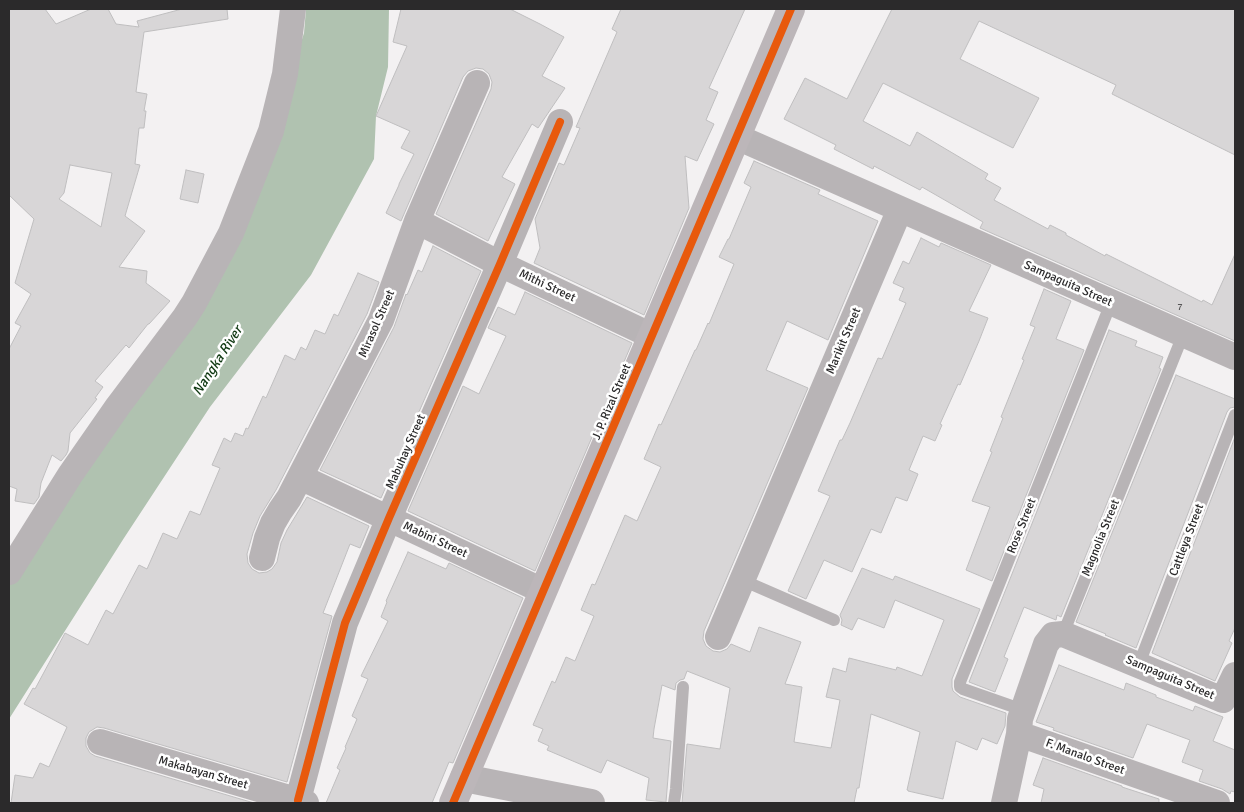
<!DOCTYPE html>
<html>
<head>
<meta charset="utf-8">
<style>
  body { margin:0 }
  #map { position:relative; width:1244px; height:812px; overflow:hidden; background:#f3f1f2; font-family:Signika,sans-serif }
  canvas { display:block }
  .frame { position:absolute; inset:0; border:10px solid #2b2a2b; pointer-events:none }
</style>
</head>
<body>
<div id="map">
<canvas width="1244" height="812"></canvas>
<div class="frame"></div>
</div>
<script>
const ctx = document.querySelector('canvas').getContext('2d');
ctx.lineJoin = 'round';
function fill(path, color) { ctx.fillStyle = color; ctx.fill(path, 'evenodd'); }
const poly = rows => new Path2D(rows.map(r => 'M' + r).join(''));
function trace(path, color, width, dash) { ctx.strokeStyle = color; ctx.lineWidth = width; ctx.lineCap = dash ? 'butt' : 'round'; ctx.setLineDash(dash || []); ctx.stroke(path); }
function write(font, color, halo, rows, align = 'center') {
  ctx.font = font + ' Signika,sans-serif'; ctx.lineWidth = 5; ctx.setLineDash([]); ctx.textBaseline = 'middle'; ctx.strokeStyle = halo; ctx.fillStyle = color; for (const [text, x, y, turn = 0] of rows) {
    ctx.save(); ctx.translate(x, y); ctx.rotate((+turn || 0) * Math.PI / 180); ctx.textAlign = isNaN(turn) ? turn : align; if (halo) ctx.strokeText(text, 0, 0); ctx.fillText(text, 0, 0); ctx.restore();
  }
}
fill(poly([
  [306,9,389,9,388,67,376,116,374,159,311,275,210,407,124,538,9,719,9,566,172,331,286,89,304,33]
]), '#b0c2b0');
const building = poly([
  [9,9,45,9,56,24,91,9,108,9,116,24,139,27,137,21,182,9,227,9,228,19,144,32,136,92,147,94,144,111,146,111,144,128,139,128,135,164,140,165,125,216,145,231,119,267,147,271,146,283,170,301,149,324,148,324,129,348,126,345,95,381,103,387,95,398,97,399,70,433,68,451,66,455,61,461,52,455,41,483,39,497,34,504,15,501,17,489,9,486,9,349,21,326,15,323,31,294,15,283,34,219,9,195,9,9],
  [70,165,112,173,101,227,59,199,64,193,70,165],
  [401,9,510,9,540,24,564,37,542,76,565,88,538,128,532,124,502,177,515,184,488,241,436,214,491,89,492,82,489,74,483,69,476,68,468,71,463,77,401,221,386,213,399,185,399,184,414,154,401,148,410,131,376,116,407,46,393,42,401,9],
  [621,9,745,9,709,88,718,92,706,120,714,124,697,161,685,156,689,208,644,315,534,263,540,248,535,219,559,163,564,165,580,128,576,127,617,32,612,29,621,9],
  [892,9,1235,9,1235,155,1112,94,1116,85,979,21,960,59,1039,98,1013,148,883,83,863,121,910,146,917,132,988,174,985,179,1001,188,994,200,1048,229,1050,225,1066,233,1066,235,1105,256,1106,254,1202,302,1203,300,1212,305,1235,254,1235,341,980,228,983,222,922,187,920,190,874,166,873,169,834,149,836,145,784,119,805,78,847,99,892,9],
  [754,161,820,190,818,194,878,221,828,340,787,321,766,370,808,388,704,631,703,639,706,646,713,651,720,652,727,649,731,644,750,652,759,627,801,642,785,684,802,687,794,742,831,748,840,700,826,697,833,668,846,672,849,658,896,670,897,667,922,676,944,620,895,600,884,628,858,618,852,630,841,625,842,620,840,615,862,568,893,580,895,576,980,609,952,679,952,687,953,691,960,697,1006,713,1005,726,997,744,982,738,977,750,956,741,943,799,908,791,908,790,907,790,920,732,871,714,859,788,857,788,854,803,682,803,687,744,720,749,730,688,687,671,684,679,680,680,676,683,675,690,662,685,654,729,653,738,671,741,666,802,646,800,649,778,607,760,601,773,547,750,549,746,538,741,543,729,533,725,552,681,555,683,566,657,575,661,594,616,581,610,592,584,595,585,625,515,637,521,661,467,644,459,659,424,661,425,695,350,696,350,708,323,709,324,734,264,719,257,728,239,729,239,751,187,744,183,754,161],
  [186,170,204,174,198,203,180,199,186,170],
  [921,238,939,247,941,243,991,265,969,311,988,318,979,341,960,385,958,384,940,424,942,425,935,441,923,436,909,470,918,474,907,501,896,497,881,533,871,529,852,572,824,560,806,599,788,591,830,496,818,491,840,440,842,440,850,423,878,358,882,359,906,303,899,300,904,288,893,283,903,261,909,264,921,238],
  [433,246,481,271,381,498,320,470,394,327,406,294,407,295,418,270,422,272,433,246],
  [358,273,379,282,367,314,276,490,260,516,253,533,247,554,248,563,252,569,259,573,267,572,272,569,277,562,281,543,287,530,307,497,369,526,360,548,350,544,323,613,332,616,287,782,104,728,97,727,89,732,86,738,86,746,90,753,95,756,254,803,11,803,15,775,33,778,40,763,49,767,67,727,24,704,33,688,35,689,65,633,88,645,106,610,113,614,139,565,147,569,163,533,177,539,190,511,200,515,220,468,212,465,224,438,231,442,235,433,243,436,246,428,248,429,263,396,266,398,285,355,295,360,301,347,306,350,315,330,325,334,334,314,338,316,358,273],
  [1044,289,1071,301,1056,339,1084,350,992,581,966,570,990,507,972,501,992,452,990,451,1003,418,1001,417,1024,360,1022,359,1035,327,1030,325,1044,289],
  [525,292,632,343,535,571,408,511,463,386,479,394,506,336,488,328,498,307,515,315,525,292],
  [1109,330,1137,341,1135,346,1163,357,1159,368,1161,369,1061,617,1057,615,1056,620,1024,607,1004,657,1008,659,995,692,969,682,1109,330],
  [1176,375,1235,399,1235,407,1230,408,1227,412,1136,648,1105,635,1106,634,1076,622,1176,375],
  [1235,437,1235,628,1229,641,1232,643,1215,681,1152,653,1235,437],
  [408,552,446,569,449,563,523,598,453,763,449,762,432,803,326,803,340,770,337,768,346,748,345,747,357,719,352,716,368,679,361,676,388,621,381,617,387,602,386,601,408,552],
  [1059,665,1124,690,1126,683,1156,695,1156,697,1193,711,1195,706,1223,717,1213,741,1235,750,1235,792,1231,791,1230,794,1222,789,1199,781,1203,770,1182,762,1190,740,1147,724,1133,758,1053,730,1054,728,1036,722,1059,665],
  [1043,758,1122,786,1122,787,1159,799,1159,803,1041,803,1044,789,1033,785,1043,758]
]);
fill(building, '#d8d6d7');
trace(building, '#bfbebf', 1);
trace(poly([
  [742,580,834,620],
  [1063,634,1183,335],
  [1139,664,1235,415],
  [1023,710,963,689,960,687,960,682,1111,303],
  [674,803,676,789,683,687]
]), '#b8b4b6', 12);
trace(poly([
  [737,137,1235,357],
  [417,221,500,264,652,336],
  [300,477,543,591],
  [262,558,267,538,273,523,280,511,289,498,381,320,417,221,477,83],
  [9,572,70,475,118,406,185,317,194,303,231,233,271,131,285,74,293,9],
  [718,637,900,209],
  [1019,734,1217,803],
  [100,742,306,803],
  [298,800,345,623,389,518,500,264,560,122],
  [1004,803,1019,734,1020,719,1046,644,1053,635,1063,634,1223,700,1235,675]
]), '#b8b4b6', 26);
trace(poly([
  [464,778,591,803]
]), '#b8b4b6', 28);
trace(poly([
  [453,803,791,9]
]), '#bcb6b9', 28);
trace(poly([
  [298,800,345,623,389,518,500,264,560,122],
  [453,803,791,9]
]), '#e8590c', 8);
write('10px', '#565556', null, [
  ["7",1180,307]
]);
write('12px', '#2b2a2b', '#fff', [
  ["Sampaguita Street",1068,284,24],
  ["Mithi Street",547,286,25],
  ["Mirasol Street",377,324,-66],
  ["Marikit Street",844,341,-67],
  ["J. P. Rizal Street",612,402,-67],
  ["Mabuhay Street",406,452,-66],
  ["Rose Street",1022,526,-68],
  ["Magnolia Street",1101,538,-68],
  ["Mabini Street",435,540,25],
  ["Cattleya Street",1187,540,-69],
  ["Sampaguita Street",1170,678,23],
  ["F. Manalo Street",1085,757,20],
  ["Makabayan Street",203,773,16]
]);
write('italic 14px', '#103912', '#fff', [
  ["Nangka River",218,361,-57]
]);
</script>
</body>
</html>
